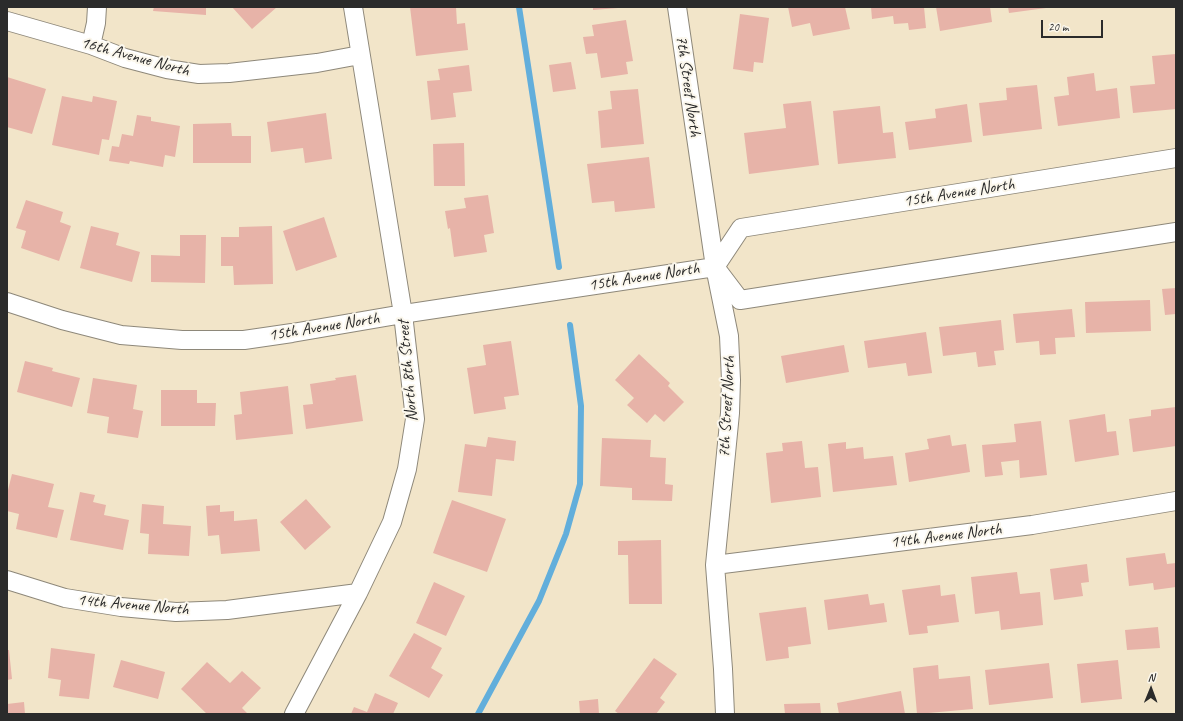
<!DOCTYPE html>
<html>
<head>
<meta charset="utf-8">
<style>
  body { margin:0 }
  #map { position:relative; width:1183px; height:721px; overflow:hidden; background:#f2e5c9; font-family:Caveat,sans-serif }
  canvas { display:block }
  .frame { position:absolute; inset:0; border:8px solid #2b2b2b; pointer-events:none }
  .north { position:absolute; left:1131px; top:669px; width:40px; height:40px; -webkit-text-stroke:3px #fbf7ec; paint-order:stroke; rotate:1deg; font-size:11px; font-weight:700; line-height:16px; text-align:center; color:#2b2b2b }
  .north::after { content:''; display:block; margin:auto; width:14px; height:18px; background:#2b2b2b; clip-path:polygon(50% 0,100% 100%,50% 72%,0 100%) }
  .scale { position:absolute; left:1041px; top:20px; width:62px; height:18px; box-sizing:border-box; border:2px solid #2b2b2b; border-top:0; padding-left:5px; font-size:12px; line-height:14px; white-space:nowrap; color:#2b2b2b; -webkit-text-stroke:3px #fbf7ec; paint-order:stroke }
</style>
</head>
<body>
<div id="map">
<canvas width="1183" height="721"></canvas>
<div class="frame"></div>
<div class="north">N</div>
<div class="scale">20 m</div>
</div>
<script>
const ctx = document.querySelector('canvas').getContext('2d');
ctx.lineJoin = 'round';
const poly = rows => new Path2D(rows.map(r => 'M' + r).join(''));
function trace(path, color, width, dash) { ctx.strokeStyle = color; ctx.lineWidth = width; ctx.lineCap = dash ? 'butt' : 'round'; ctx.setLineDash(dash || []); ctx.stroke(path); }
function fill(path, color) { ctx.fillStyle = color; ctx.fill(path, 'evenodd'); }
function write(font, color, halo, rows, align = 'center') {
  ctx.font = font + ' Caveat,sans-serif'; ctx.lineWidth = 4; ctx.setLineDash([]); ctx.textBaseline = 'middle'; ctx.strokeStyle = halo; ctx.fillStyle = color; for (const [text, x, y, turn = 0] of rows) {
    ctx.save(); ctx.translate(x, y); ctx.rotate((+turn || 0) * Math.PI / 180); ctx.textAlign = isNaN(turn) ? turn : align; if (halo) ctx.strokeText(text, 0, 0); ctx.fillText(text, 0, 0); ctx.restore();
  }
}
trace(poly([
  [519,7,559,267],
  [478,714,539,601,566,534,580,484,581,406,570,325]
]), '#62aedb', 6);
fill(poly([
  [154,7,206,7,206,15,153,11],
  [232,7,277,7,252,29],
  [410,7,456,7,457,24,465,23,468,50,416,56],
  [593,7,618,7,618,8,593,10],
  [788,7,845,7,850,29,813,36,810,23,792,27],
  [871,7,909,7,909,8,924,7,926,28,909,30,908,23,894,24,893,16,872,19],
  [936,7,990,7,992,22,940,31],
  [1008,7,1046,7,1046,8,1009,13],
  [740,14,769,18,763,63,754,62,753,72,733,69],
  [626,20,633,61,626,62,628,74,601,78,597,53,586,54,583,37,594,36,592,25],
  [1176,54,1176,109,1133,113,1130,86,1155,84,1152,56],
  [571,62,576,89,553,92,549,65],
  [469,65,472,91,453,93,456,117,431,120,427,81,440,80,438,69],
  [1094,73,1096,91,1117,88,1120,118,1058,126,1054,97,1069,95,1067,77],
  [7,77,46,89,32,134,7,127],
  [1037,85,1042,129,983,136,979,103,1007,100,1006,88],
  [638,89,644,144,601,148,598,111,612,109,610,91],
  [62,96,92,102,93,96,117,101,109,140,102,139,99,155,52,145],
  [811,101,819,165,749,174,744,133,786,128,783,104],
  [967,104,972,142,909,150,905,122,936,118,935,109],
  [880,106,883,133,893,132,896,158,838,164,833,111],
  [326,113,332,159,305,163,303,148,271,152,267,122],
  [137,115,151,117,151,121,180,126,175,157,165,155,163,167,130,161,129,164,109,161,112,146,119,147,122,134,133,136],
  [231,123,232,136,251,136,251,163,193,163,193,124],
  [464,143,465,186,434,186,433,144],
  [649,157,655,208,615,212,614,201,592,203,587,164],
  [488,195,494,233,484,235,487,252,454,257,450,228,448,229,445,211,466,208,464,198],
  [26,200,63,212,60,222,71,226,59,261,21,248,26,231,16,228],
  [324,217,337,257,296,271,283,231],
  [91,226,119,233,116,245,140,252,132,282,80,268],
  [272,226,273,284,234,285,233,266,221,266,221,237,239,237,239,227],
  [180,235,206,235,205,283,151,282,151,255,180,256],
  [1176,288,1176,314,1165,315,1162,289],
  [1150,300,1151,331,1086,333,1085,302],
  [1072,309,1075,337,1055,338,1056,354,1040,355,1039,341,1016,343,1013,314],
  [1001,320,1004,350,994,351,996,365,978,367,976,352,943,356,939,327],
  [926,332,932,373,908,376,906,363,868,368,864,341],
  [511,341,519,395,504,397,506,409,474,414,467,368,486,365,483,345],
  [844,345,849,372,786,383,781,356],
  [639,354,670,383,668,386,684,402,664,422,655,414,647,423,627,405,634,398,615,380],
  [25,361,53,368,52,371,80,378,72,407,17,392],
  [356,375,363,421,306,429,303,405,313,404,310,384,336,380,335,378],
  [93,378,137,385,133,409,143,411,138,438,107,433,109,417,87,413],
  [288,386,293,434,236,440,234,415,242,414,240,392],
  [161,390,197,390,197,403,216,403,215,426,161,426],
  [1176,407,1176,446,1133,452,1129,419,1151,416,1151,410],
  [1105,414,1107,432,1116,431,1119,455,1075,462,1069,420],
  [1041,421,1047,475,1020,478,1019,460,1001,462,1003,475,985,477,982,445,1016,442,1014,424],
  [950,435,952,446,966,444,970,472,909,482,905,453,929,449,927,439],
  [488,437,516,441,514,461,496,459,492,496,458,492,465,444,486,447],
  [602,438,651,440,650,457,666,458,665,484,673,485,672,501,632,500,632,488,600,486],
  [802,441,805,468,818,467,821,497,771,503,766,453,783,451,782,443],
  [846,442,846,449,863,447,864,459,893,456,897,485,833,492,828,444],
  [12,474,54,484,48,507,64,510,57,538,16,529,19,514,7,511,7,494],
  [80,492,95,495,93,502,106,505,104,515,129,520,123,550,70,540],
  [306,499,331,527,305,550,280,522],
  [452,500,506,519,487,572,433,553],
  [142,504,164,506,163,524,191,526,189,556,148,554,149,534,140,533],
  [220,505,220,512,234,511,234,521,257,519,260,551,221,554,219,535,208,536,206,506],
  [661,540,662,604,629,604,628,555,618,555,618,541],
  [1165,553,1167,564,1176,563,1176,587,1154,590,1153,583,1129,586,1126,558],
  [1087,564,1089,582,1081,583,1083,596,1054,600,1050,569],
  [1017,572,1020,594,1040,592,1043,625,1001,630,999,611,975,614,971,577],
  [434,582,465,596,446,636,416,623],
  [940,585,941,596,955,594,959,622,927,626,928,633,909,635,902,590],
  [868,594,870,605,884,603,887,622,828,630,824,600],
  [806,607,811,644,788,647,789,658,766,661,759,613],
  [1158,627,1160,648,1127,650,1125,630],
  [414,633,442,648,431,668,443,675,429,698,389,676],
  [51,648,95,654,89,699,59,696,61,680,48,678],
  [7,650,9,650,12,679,7,680],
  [654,658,677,674,660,698,665,702,656,714,619,714,615,711],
  [121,660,165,672,158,699,113,687],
  [1118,660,1122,699,1081,703,1077,664],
  [207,662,230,683,242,671,261,688,242,708,248,714,207,714,181,689],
  [1049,663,1053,698,989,705,985,670],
  [938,665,939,679,970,676,973,709,917,714,913,668],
  [901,691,905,714,839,714,837,703],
  [375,693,398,703,393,714,351,714,354,707,367,712],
  [598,699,599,714,580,714,579,701],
  [24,702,25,714,7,714,7,704],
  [820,703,821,714,785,714,784,704]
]), '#e7b3a8');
const minor = poly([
  [677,7,715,267,729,336,731,380,730,413,715,565,723,669,725,714],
  [7,21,91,45,125,58,167,69,199,74,229,73,317,63,360,55],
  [91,45,96,23,97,7],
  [718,271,740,300,1176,232],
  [7,302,62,320,121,335,182,340,244,340,292,333,403,314,715,267,741,228,1176,158],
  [715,565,1032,525,1176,501],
  [7,580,65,598,121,607,176,612,227,610,358,593],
  [294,714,358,593,392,522,407,469,415,419,403,314,353,7]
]);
trace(minor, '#8e887a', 20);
trace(minor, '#fff', 18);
write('17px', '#2b2b2b', '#fbf7ec', [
  ["16th Avenue North",135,57,15],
  ["7th Street North",688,86,82],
  ["15th Avenue North",959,193,-9],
  ["15th Avenue North",644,277,-9],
  ["15th Avenue North",324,327,-9],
  ["North 8th Street",408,371,-95],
  ["7th Street North",727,407,-87],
  ["14th Avenue North",946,536,-7],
  ["14th Avenue North",133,605,5]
]);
</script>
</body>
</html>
